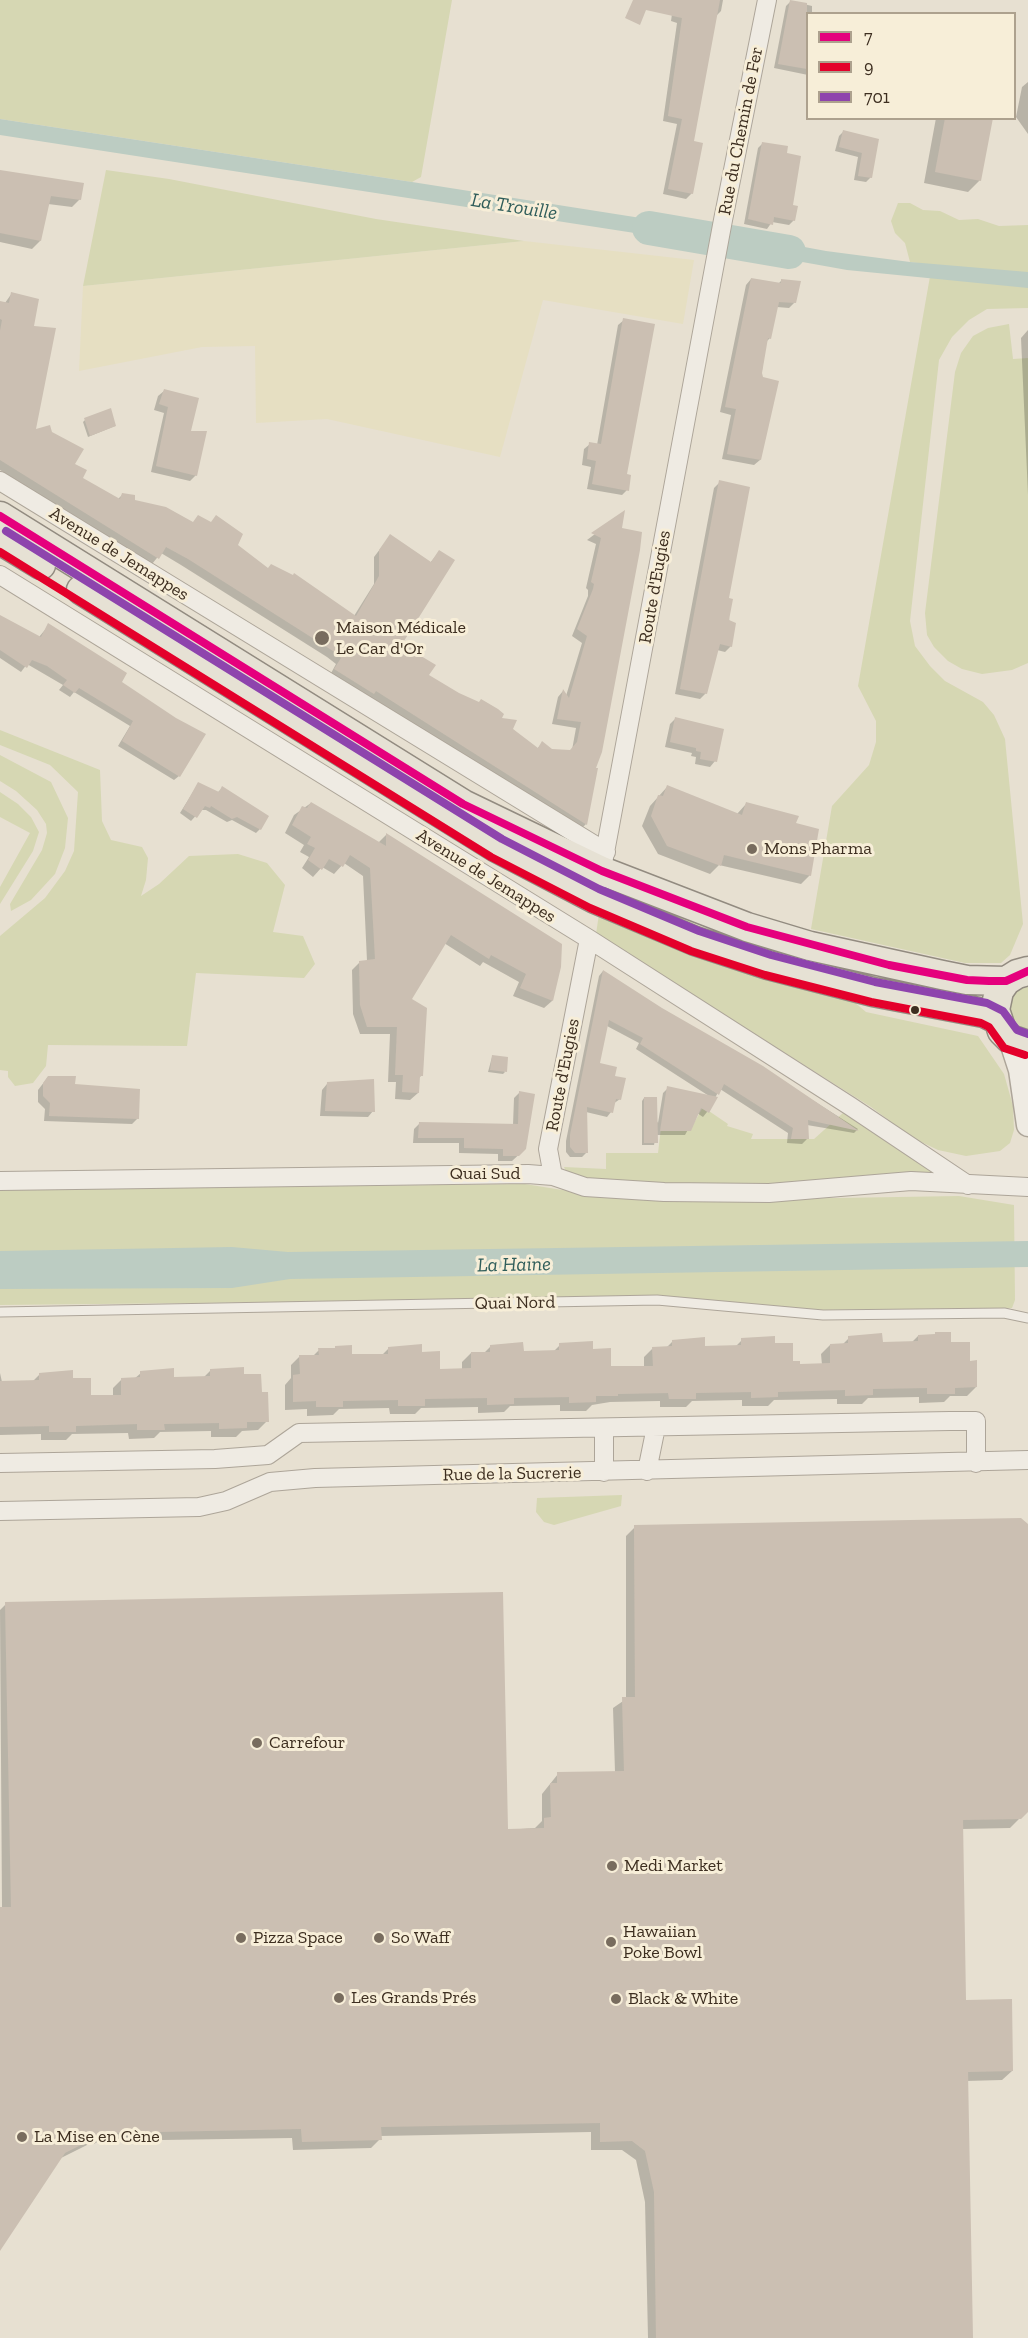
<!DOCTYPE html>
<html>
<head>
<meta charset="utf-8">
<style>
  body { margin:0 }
  #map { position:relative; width:1028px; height:2338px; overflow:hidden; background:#e7e0d1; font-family:"Zilla Slab",serif }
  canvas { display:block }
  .legend { position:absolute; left:806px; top:12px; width:210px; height:108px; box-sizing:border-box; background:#f7eed8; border:2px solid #ada18e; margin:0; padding:8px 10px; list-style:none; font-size:18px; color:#3d2e20 }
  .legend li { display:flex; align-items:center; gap:12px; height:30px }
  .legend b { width:30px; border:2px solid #ada18e }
</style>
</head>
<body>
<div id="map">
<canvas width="1028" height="2338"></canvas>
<ul class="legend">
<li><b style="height:8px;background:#e5007d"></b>7</li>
<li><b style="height:8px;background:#e4002b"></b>9</li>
<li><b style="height:8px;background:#8e44ad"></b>701</li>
</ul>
</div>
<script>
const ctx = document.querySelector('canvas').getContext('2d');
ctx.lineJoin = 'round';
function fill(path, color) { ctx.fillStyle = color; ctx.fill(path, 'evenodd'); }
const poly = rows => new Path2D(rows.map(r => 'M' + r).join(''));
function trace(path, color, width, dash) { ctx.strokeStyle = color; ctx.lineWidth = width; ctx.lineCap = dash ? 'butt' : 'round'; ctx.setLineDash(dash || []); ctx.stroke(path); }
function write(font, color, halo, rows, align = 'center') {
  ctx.font = font + ' "Zilla Slab",serif'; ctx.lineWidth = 6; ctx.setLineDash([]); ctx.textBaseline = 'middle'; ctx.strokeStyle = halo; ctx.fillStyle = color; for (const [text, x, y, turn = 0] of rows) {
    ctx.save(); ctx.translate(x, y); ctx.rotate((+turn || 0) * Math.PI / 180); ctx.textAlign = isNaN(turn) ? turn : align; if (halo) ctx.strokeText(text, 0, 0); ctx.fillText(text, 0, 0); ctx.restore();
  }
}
fill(poly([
  [524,241,694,260,683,324,543,300,500,457,327,419,256,423,255,346,202,347,79,371,83,286]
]), '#e6dfc2');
fill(poly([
  [0,0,452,0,421,177,412,182,0,119],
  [106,170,169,179,376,219,524,241,83,286],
  [898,203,910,203,923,210,940,211,959,220,978,219,999,226,1028,225,1028,308,987,309,969,320,952,337,939,360,910,621,915,646,930,666,945,681,983,702,994,715,1005,739,1023,924,1010,955,1001,963,965,963,811,929,832,806,869,765,876,742,876,721,858,686,932,265,910,262,905,243,895,233,891,221],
  [1009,324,1013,359,1028,358,1028,663,1012,670,982,674,962,669,948,661,934,647,927,635,925,613,955,372,961,353,973,336,988,328],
  [0,730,100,770,102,821,111,840,142,847,148,858,146,880,141,896,159,884,189,856,238,854,267,863,285,885,273,932,303,936,315,964,304,978,196,973,187,1046,48,1045,46,1066,33,1083,15,1086,8,1077,8,1071,0,1070,0,936,45,898,65,871,74,851,78,792,50,765,0,745],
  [0,755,51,782,68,818,65,848,55,874,31,900,11,911,10,904,42,850,47,833,46,824,37,810,16,791,0,781],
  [0,792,18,804,31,817,39,832,33,851,0,904,0,887,30,833,0,817],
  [599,914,853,1001,866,1012,978,1036,1004,1074,1013,1106,1014,1130,1010,1143,1000,1151,966,1156,938,1150,913,1138,871,1107,596,934],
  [1028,983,1028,1038,1009,1026,1007,998],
  [703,1107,728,1124,727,1126,753,1134,751,1139,814,1139,843,1113,938,1176,803,1185,615,1186,567,1174,564,1167,606,1169,606,1153,658,1153,661,1128,690,1130],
  [525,1184,612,1198,776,1199,959,1196,1014,1205,1015,1300,1012,1308,821,1310,682,1298,0,1305,0,1190],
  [622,1495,621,1506,554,1525,544,1522,536,1512,537,1498]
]), '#d6d7b3');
fill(poly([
  [0,119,412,182,698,227,693,242,0,135],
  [745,236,826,251,910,262,1028,272,1028,288,847,270,741,251],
  [1028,1241,1028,1267,290,1279,232,1288,0,1289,0,1251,232,1247,288,1252]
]), '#bcccc2');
fill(poly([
  [674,0,723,0,721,11,715,17,693,142,692,193,686,199,663,194,677,124,663,121,677,23,671,21],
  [791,1,812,6,812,14,808,14,808,75,774,68,786,6],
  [1028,82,1028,134,1016,117,1022,87],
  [936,118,992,118,980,180,968,192,924,183],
  [843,132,877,140,871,177,866,182,854,180,858,157,835,151,839,136],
  [762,144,791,206,794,220,789,225,772,222,767,229,744,224,758,148],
  [0,172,80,199,72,207,48,204,40,241,32,249,0,242],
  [751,279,778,284,782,280,795,302,789,308,777,307,770,338,766,342,761,378,760,460,754,465,722,459,731,415,720,412,746,285],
  [12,293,32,327,34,431,51,433,81,479,117,500,122,495,237,546,268,570,354,616,374,584,374,557,390,536,430,563,439,552,402,641,419,657,427,675,500,719,537,749,542,743,551,750,572,750,576,728,552,724,558,697,563,691,566,696,582,643,572,636,588,596,588,590,586,588,596,544,587,540,623,513,594,769,596,770,586,824,580,830,330,675,336,664,327,657,181,565,161,553,152,564,0,470,0,302,5,303],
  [624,320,625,475,627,490,622,495,587,489,591,467,582,465,584,449,590,444,597,445,618,325],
  [1028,330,1028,495,1021,338],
  [164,391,189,432,196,475,190,481,151,472,164,413,154,410,158,396],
  [85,420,115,426,88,437,83,422],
  [720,482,731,646,725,652,717,650,706,693,700,699,675,694,714,488],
  [0,616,39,637,49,625,120,682,179,776,174,780,118,746,130,726,74,692,70,697,59,690,63,685,27,664,21,672,0,658],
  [676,718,715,761,710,767,695,764,696,757,691,756,692,753,665,747,670,724],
  [198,784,217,793,222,788,260,829,256,833,232,820,227,822,206,810,201,810,191,821,180,813],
  [667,787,737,814,746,804,794,824,810,875,801,884,719,865,710,874,658,854,642,826,650,806],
  [311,803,378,843,386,835,561,945,560,967,552,1001,544,1008,513,996,519,982,483,962,480,966,444,943,410,1000,421,1076,418,1079,418,1093,410,1100,395,1099,396,1082,388,1082,390,1034,360,1034,353,1014,352,970,360,962,367,961,363,876,344,863,334,874,322,867,313,877,302,868,309,857,300,852,304,845,285,833,294,815],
  [603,971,661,1009,762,1068,858,1129,854,1133,807,1125,807,1139,802,1144,787,1143,788,1133,720,1089,707,1112,703,1117,697,1113,685,1135,656,1135,654,1145,642,1145,642,1101,644,1098,658,1123,663,1093,668,1088,709,1096,636,1049,639,1043,607,1026,599,1064,614,1077,620,1099,613,1104,611,1112,607,1117,586,1112,587,1152,582,1157,570,1157,566,1152,566,1141,599,976],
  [492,1057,505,1072,503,1074,488,1072],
  [48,1077,73,1085,138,1118,132,1124,44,1121,45,1109,38,1102,38,1090],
  [327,1084,373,1111,368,1117,320,1116,322,1090],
  [520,1092,525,1149,512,1161,498,1161,498,1154,459,1153,459,1143,413,1143,414,1129,420,1123,513,1125,514,1098],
  [918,1336,949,1344,969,1362,976,1387,967,1396,950,1396,944,1402,919,1403,919,1397,868,1398,862,1404,837,1404,837,1399,774,1400,768,1406,742,1406,742,1400,692,1401,686,1407,660,1407,660,1401,610,1402,592,1405,586,1411,560,1411,560,1405,510,1406,504,1412,478,1413,478,1407,421,1408,415,1414,390,1414,389,1408,339,1409,333,1415,307,1416,307,1409,285,1410,285,1385,291,1378,291,1365,300,1356,313,1356,319,1350,351,1356,382,1355,389,1348,421,1353,439,1371,462,1370,462,1362,471,1353,484,1353,490,1347,522,1353,553,1352,560,1345,592,1350,610,1368,644,1368,644,1357,653,1348,666,1348,672,1342,704,1347,735,1347,742,1340,774,1345,799,1366,822,1365,821,1354,830,1345,842,1345,849,1338,881,1344,911,1343],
  [210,1371,242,1376,260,1394,267,1421,258,1430,242,1431,236,1437,211,1437,211,1431,160,1432,154,1438,129,1439,128,1433,72,1434,66,1440,41,1440,41,1434,0,1435,0,1373,2,1382,33,1381,40,1374,72,1379,90,1397,113,1397,113,1388,122,1379,134,1379,141,1373,172,1378,203,1378],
  [1028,1526,1028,1810,1010,1828,962,1829,965,2002,1012,2071,1002,2080,966,2081,971,2338,648,2338,645,2202,636,2160,622,2150,591,2150,591,2132,380,2136,380,2139,371,2148,293,2150,292,2138,99,2141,94,2144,93,2142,59,2159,0,2247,0,1909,2,1909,0,1610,6,1604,506,1830,535,1828,542,1821,542,1794,558,1774,615,1772,613,1708,626,1699,626,1536,635,1527]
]), '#0003');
trace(poly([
  [649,228,789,252]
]), '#bcccc2', 34);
fill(poly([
  [633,0,720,0,694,141,703,143,693,194,668,189,682,119,668,116,682,18,646,10,640,25,625,18],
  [790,0,807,3,807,69,778,64],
  [945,118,993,118,981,181,935,172],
  [843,130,879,139,872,178,858,176,862,153,839,147],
  [762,142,788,146,787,153,801,156,793,205,798,206,795,221,774,217,773,225,748,219],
  [0,170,84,183,81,200,51,196,41,241,0,233],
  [751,278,781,283,781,279,801,281,796,303,779,302,771,339,768,338,762,373,763,377,779,381,761,460,727,454,736,409,725,407],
  [11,292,39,299,34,326,56,328,36,429,50,425,52,432,84,449,75,464,87,470,83,478,120,499,122,493,135,495,135,500,166,507,193,522,198,515,211,522,216,515,243,534,238,545,268,568,271,564,293,575,294,573,356,616,379,576,379,550,390,534,431,562,439,550,455,560,404,641,423,652,421,656,436,665,429,675,459,693,479,702,481,699,498,709,504,714,502,718,517,720,513,729,538,748,542,741,552,749,570,750,577,742,581,722,557,719,563,689,569,698,587,636,577,629,593,589,594,584,591,582,601,538,591,533,625,510,622,528,642,532,640,550,602,752,596,768,598,768,587,825,376,691,374,694,334,669,341,658,333,651,188,559,166,547,159,559,0,460,0,331,2,320,0,319,0,301,9,303],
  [623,318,655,324,627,474,631,475,629,491,592,484,596,461,587,459,589,442,601,444],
  [164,389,199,398,191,431,207,431,197,476,156,466,168,407,159,404],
  [111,408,116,426,90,436,84,418],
  [719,480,750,487,729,598,733,599,729,620,736,623,732,647,720,644,707,694,680,689],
  [0,615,41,637,48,623,127,673,122,682,176,718,206,734,180,777,122,741,133,721,79,688,75,693,63,685,67,680,47,666,32,660,27,668,0,650],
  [675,717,724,729,717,762,700,759,701,752,696,751,696,748,670,742],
  [198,782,219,792,222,786,269,816,261,830,237,817,232,819,211,806,210,808,205,806,197,818,183,809],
  [667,785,742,815,746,802,799,816,796,823,819,829,811,876,724,855,721,866,667,846,651,816,658,795,663,796],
  [311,802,386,846,386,833,562,944,561,967,553,1001,520,988,526,974,491,955,489,959,451,935,412,999,427,1008,423,1076,420,1076,419,1093,402,1092,403,1075,395,1075,397,1027,367,1027,360,1005,359,961,375,959,370,868,350,855,343,867,329,859,322,870,308,860,315,848,307,844,311,837,292,825,302,806,307,808],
  [603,970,662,1008,763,1066,859,1131,808,1120,809,1139,791,1139,793,1128,724,1084,719,1095,640,1044,643,1038,609,1020,600,1063,617,1067,615,1076,626,1078,621,1100,616,1099,613,1113,587,1107,588,1153,575,1153,570,1147,570,1135],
  [492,1055,508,1057,507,1072,490,1070],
  [48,1076,76,1076,75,1084,140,1089,139,1119,49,1116,50,1103,43,1096,43,1083],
  [374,1079,375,1112,325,1111,327,1082],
  [667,1086,704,1094,718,1097,709,1113,701,1108,691,1131,660,1131],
  [519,1091,535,1094,526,1149,519,1156,503,1156,503,1149,464,1148,464,1138,418,1138,419,1122,518,1124],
  [644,1097,657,1097,658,1143,644,1143],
  [935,1332,951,1332,951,1342,970,1342,970,1361,977,1360,977,1387,955,1388,955,1394,927,1394,927,1388,873,1389,873,1395,845,1396,845,1390,778,1392,778,1397,751,1398,751,1392,696,1393,696,1399,669,1399,668,1393,618,1394,618,1396,596,1396,596,1402,569,1403,569,1397,514,1398,514,1404,487,1405,487,1398,425,1399,425,1406,398,1406,398,1400,343,1401,343,1407,316,1407,316,1401,293,1402,293,1375,300,1374,299,1355,319,1355,318,1348,335,1348,335,1346,352,1345,352,1354,388,1354,388,1347,422,1344,422,1352,440,1351,440,1369,471,1368,471,1352,490,1352,490,1345,523,1342,524,1351,559,1350,559,1343,593,1341,593,1349,611,1348,611,1366,653,1366,652,1347,672,1346,672,1340,705,1337,705,1346,741,1345,741,1338,775,1336,775,1343,793,1343,793,1361,800,1361,800,1364,830,1363,830,1344,848,1343,848,1336,882,1333,883,1342,918,1341,918,1335,935,1334],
  [244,1367,244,1374,261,1374,262,1392,268,1392,269,1422,247,1422,247,1428,219,1429,219,1423,164,1424,165,1430,137,1430,137,1424,76,1426,76,1432,49,1432,49,1426,0,1427,0,1381,39,1380,39,1373,73,1370,73,1378,91,1378,91,1395,121,1395,121,1378,140,1377,140,1371,174,1368,174,1377,210,1376,210,1369],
  [1021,1518,1028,1524,1028,1812,1021,1819,963,1820,966,2000,1012,1999,1013,2071,968,2072,973,2338,656,2338,654,2192,645,2151,632,2141,600,2142,600,2123,381,2127,382,2140,302,2142,301,2129,110,2133,104,2136,103,2134,65,2153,0,2251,0,1907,11,1907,5,1602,503,1592,508,1829,544,1828,544,1818,551,1817,550,1783,557,1783,557,1772,624,1771,622,1697,635,1697,634,1525]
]), '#cbbfb2');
const service = poly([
  [0,1312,657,1300,823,1315,1004,1313,1028,1318]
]);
const minor = poly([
  [0,481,606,852],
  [0,575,589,939,850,1106,968,1185],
  [600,879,723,220,767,0],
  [553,1176,548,1149,589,939],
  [0,1181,528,1174,553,1176,585,1187,664,1192,769,1193,911,1181,1028,1187],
  [604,1429,604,1472],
  [0,1463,215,1459,268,1455,299,1433,950,1421,976,1421,976,1463],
  [647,1471,656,1427],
  [0,1511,199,1507,226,1501,270,1482,315,1478,1028,1460]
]);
const tertiary = poly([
  [1010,1039,1020,1070,1028,1125]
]);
const primary = poly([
  [0,516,463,804,602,871,747,927,810,946,942,975,967,980,1006,981],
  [0,540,41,565],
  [81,590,497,848,595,899,695,941,768,965,873,992,984,1013,996,1019],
  [1028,971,1017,974,1006,981,999,991,995,1010,1002,1031,1010,1039,1028,1045]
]);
trace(service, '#ada599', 11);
trace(minor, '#ada599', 20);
trace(tertiary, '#ada599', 25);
trace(primary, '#928b80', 31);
trace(service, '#efebe3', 9);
trace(minor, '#efebe3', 18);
trace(tertiary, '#efebe3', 22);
trace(primary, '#e6e1d4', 28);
trace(poly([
  [0,516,463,804,602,871,747,927,889,965,967,980,989,981,1006,981,1028,971]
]), '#e5007d', 8);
trace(poly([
  [0,552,491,857,590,908,691,951,765,975,871,1002,981,1023,989,1027,1004,1048,1025,1055]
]), '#e4002b', 8);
trace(poly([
  [6,531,502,839,599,889,699,931,771,955,875,982,987,1003,1003,1011,1017,1030,1028,1034]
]), '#8e44ad', 8);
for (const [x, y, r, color] of [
  [322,638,8,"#786c5e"],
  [752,849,6,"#786c5e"],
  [915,1010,5,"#3d2e20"],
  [257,1743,6,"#786c5e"],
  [612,1866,6,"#786c5e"],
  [241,1938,6,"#786c5e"],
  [379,1938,6,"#786c5e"],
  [611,1942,6,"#786c5e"],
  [339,1998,6,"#786c5e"],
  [616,1999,6,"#786c5e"],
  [22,2137,6,"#786c5e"]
]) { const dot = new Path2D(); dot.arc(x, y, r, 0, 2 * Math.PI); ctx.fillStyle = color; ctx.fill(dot); trace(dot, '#f7eed8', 2); }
write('18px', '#3d2e20', '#f7eed8', [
  ["Rue du Chemin de Fer",741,131,-79],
  ["Avenue de Jemappes",119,554,32],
  ["Route d'Eugies",655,587,-80],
  ["Avenue de Jemappes",486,876,32],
  ["Route d'Eugies",563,1075,-79],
  ["Quai Sud",485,1174],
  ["Quai Nord",515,1303,-1],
  ["Rue de la Sucrerie",512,1474,-1]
]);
write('18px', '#3d2e20', '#f7eed8', [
  ["Maison Médicale",336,628],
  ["Le Car d'Or",336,649],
  ["Mons Pharma",764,849],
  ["Carrefour",269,1743],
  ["Medi Market",624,1866],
  ["Hawaiian",623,1932],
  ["Poke Bowl",623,1953],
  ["Pizza Space",253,1938],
  ["So Waff",391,1938],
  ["Les Grands Prés",351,1998],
  ["Black & White",628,1999],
  ["La Mise en Cène",34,2137]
], 'left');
write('italic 20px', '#2f5d5a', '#f7eed8', [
  ["La Trouille",514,207,9],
  ["La Haine",514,1265,-1]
]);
</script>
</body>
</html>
